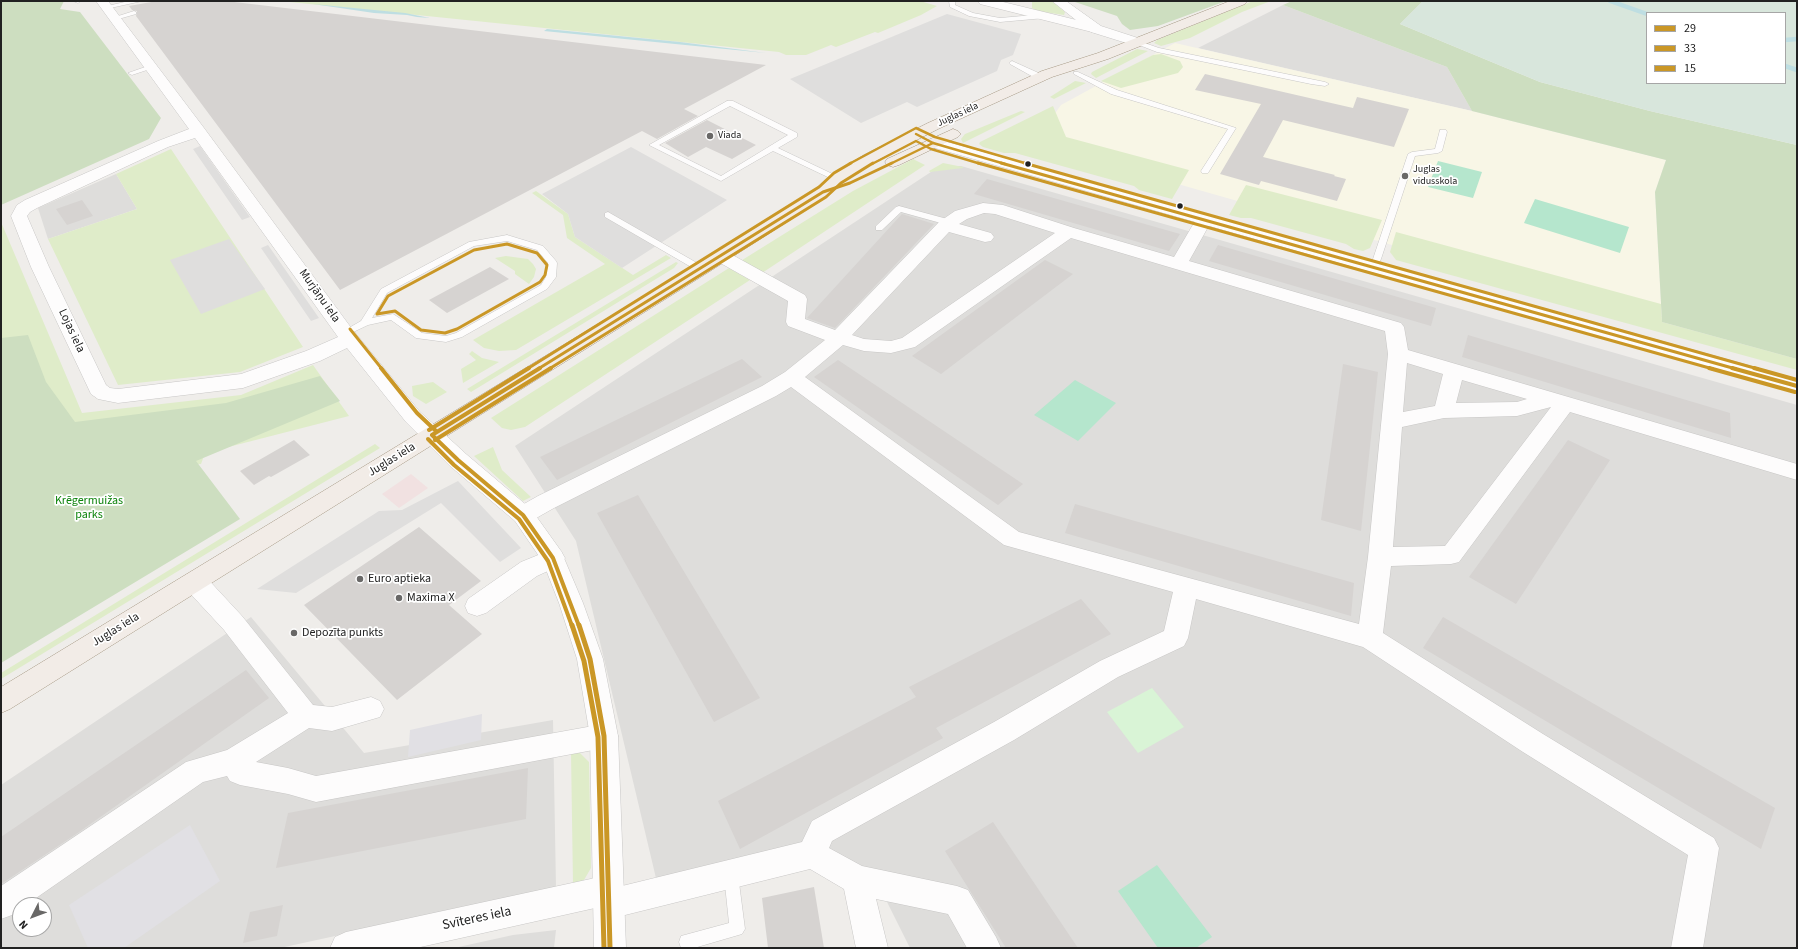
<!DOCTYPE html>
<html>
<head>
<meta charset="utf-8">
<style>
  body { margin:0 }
  #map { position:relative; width:1798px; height:949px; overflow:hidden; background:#efedea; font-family:"Source Sans 3",sans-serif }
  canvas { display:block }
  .frame { position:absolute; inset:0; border:2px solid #212121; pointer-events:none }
  .legend { position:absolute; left:1646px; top:12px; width:140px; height:72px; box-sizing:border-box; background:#fff; border:1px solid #a6a6a6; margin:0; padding:5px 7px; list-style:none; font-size:12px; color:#212121 }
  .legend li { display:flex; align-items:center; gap:8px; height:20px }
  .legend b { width:20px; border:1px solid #a6a6a6 }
  .north { position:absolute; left:12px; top:897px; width:40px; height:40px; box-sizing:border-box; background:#fff; border:1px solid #a6a6a6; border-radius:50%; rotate:228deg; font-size:11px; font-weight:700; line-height:16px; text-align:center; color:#212121 }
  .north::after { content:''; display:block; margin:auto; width:14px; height:18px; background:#696867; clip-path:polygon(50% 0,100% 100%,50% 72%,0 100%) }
</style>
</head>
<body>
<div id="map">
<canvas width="1798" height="949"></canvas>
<div class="frame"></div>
<ul class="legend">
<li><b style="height:5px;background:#ca9726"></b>29</li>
<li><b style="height:5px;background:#ca9726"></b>33</li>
<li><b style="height:5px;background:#ca9726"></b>15</li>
</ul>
<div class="north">N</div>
</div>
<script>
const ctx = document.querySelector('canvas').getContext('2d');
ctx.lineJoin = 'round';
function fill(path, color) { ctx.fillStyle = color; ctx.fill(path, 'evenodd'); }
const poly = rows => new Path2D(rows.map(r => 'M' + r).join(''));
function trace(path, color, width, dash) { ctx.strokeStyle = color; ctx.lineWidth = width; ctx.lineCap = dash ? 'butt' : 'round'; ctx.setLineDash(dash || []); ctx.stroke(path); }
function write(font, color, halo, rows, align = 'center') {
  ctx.font = font + ' "Source Sans 3",sans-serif'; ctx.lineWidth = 3.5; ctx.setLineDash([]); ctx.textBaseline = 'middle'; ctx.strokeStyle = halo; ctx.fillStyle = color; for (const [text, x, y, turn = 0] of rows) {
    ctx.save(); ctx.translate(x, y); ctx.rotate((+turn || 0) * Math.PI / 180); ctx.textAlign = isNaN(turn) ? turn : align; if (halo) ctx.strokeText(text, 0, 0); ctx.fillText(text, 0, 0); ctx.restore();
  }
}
fill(poly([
  [1283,5,1447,67,1472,111,1198,48],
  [940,166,961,166,1797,405,1797,948,910,948,880,888,812,854,660,895,576,541,515,446],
  [116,174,137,209,48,239,38,208],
  [251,617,364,753,553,720,556,888,280,948,1,948,1,785],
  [20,905,44,905,44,929,20,929],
  [556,930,554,948,454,948,513,935]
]), '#dedddb');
fill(poly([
  [411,474,428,488,399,508,382,494]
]), '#f1e1e1');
fill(poly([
  [1175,43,1472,111,1666,160,1655,192,1662,322,1034,143,1061,105]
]), '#f8f6e6');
fill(poly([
  [280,1,920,1,937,6,921,15,878,33,875,32,836,47,831,45,806,55,786,55,779,52],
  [1032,1,1052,1,1065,12,1064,15,1037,11,1032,8],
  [1253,1,1271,1,1242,12,1190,38,1161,46,1154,43,1157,40],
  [1137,49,1148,51,1096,78,1091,74,1092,72],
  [1161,54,1180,61,1183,67,1178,73,1121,88,1101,81,1153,55],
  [1075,81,1086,83,1054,99,1050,97],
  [1053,106,1066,137,1189,170,1172,199,1139,190,1134,186,1015,153,1004,153,983,147,979,144,980,142],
  [1021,111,1025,112,963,143,961,139,965,134],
  [171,149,303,347,240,372,118,385,48,239,137,209,116,174],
  [913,159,925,165,762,273,739,262,853,191],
  [943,163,963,167,963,168,930,172,929,171],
  [1246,185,1382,220,1370,248,1363,251,1354,249,1346,244,1251,218,1241,218,1229,215],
  [536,191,568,214,575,237,633,275,666,255,671,258,516,350,499,351,484,348,473,340,605,264,567,238,563,215,532,193],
  [1,222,82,413,241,395,313,365,349,416,205,453,201,464,1,489],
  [1396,232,1661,304,1662,322,1797,359,1797,370,1396,260,1390,252],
  [506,256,528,259,533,264,536,269,534,277,529,284,515,274,515,271,495,258],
  [676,262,678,263,674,268,471,392,467,389],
  [729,268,750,280,525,427,511,430,502,428,491,418],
  [472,351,482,358,499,362,463,383,461,369,476,360,469,354],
  [433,382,447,392,426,404,413,396,412,386],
  [375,444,380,448,1,679,1,673],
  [493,447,502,470,531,497,523,501,474,456],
  [571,752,580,753,589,762,591,868,584,880,573,885]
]), '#dfecc9');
fill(poly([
  [1,1,64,1,60,9,80,12,161,118,149,139,1,205],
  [1072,1,1226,1,1158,26,1130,30,1122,24,1117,16],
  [1292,1,1423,1,1400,24,1540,82,1650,111,1797,145,1797,359,1662,322,1655,192,1666,160,1472,111,1447,67,1283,5],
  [28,335,46,382,75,422,226,403,320,376,340,401,196,461,240,519,1,663,1,338]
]), '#cddec0');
fill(poly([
  [1423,1,1797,1,1797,145,1650,111,1540,82,1400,24],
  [1647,13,1785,13,1785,83,1647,83]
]), '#d8e6dc');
fill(poly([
  [1152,688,1184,727,1138,753,1107,712]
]), '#d9f4d6');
fill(poly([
  [1438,161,1482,172,1473,198,1428,187],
  [1535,199,1629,227,1620,253,1524,223],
  [1075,380,1116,403,1078,441,1034,415],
  [1157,865,1212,937,1196,948,1158,948,1118,891]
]), '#b5e6cd');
fill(poly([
  [947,14,1021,34,1013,55,1001,60,997,71,917,107,907,102,861,123,790,79],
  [200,146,250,217,242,220,193,149],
  [631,147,727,200,622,268,575,237,568,214,542,194],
  [229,239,265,289,201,314,170,260],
  [268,245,319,318,311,321,261,248],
  [458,481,521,548,500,562,441,503,296,593,257,589,379,511,402,510]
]), '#dfdedd');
fill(poly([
  [482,714,481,740,408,757,410,730],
  [190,825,220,881,124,948,88,948,69,905]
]), '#e1e0e4');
fill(poly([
  [313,4,405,13,430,18,417,17,407,15,374,13],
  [547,29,680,42,766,53,544,31]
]), '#bedee2');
trace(poly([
  [1610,1,1647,14],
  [1785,40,1797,39],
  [1785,66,1797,70]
]), '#bedee2', 4.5);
fill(poly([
  [157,1,226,1,766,65,684,109,698,116,657,139,642,131,340,290,136,16,137,11,132,10,129,6],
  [1205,74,1353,108,1357,97,1409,109,1394,147,1283,120,1263,157,1335,175,1334,176,1346,179,1337,201,1261,181,1259,185,1220,174,1261,104,1195,90],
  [707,120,756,145,732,159,706,147,688,157,665,143],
  [987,179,1180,234,1169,251,974,194],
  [82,200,93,216,67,225,56,209],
  [902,214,934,224,835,328,807,318],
  [1218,245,1436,308,1431,326,1209,261],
  [1045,260,1073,274,941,374,912,356],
  [490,267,509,279,447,313,429,300],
  [1468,335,1730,413,1731,438,1462,357],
  [742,359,762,377,557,480,540,457],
  [838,360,1023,484,998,505,814,377],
  [1343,364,1378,372,1361,531,1321,520],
  [294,440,310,455,271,477,269,476,254,485,240,471],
  [1568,440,1610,460,1516,604,1469,577],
  [638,495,760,698,714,722,597,513],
  [1075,504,1354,583,1351,616,1065,533],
  [419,527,481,581,449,605,482,634,397,700,304,605],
  [1081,599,1111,634,936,728,943,738,740,849,718,801,916,697,909,687],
  [1443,617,1775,808,1761,849,1423,648],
  [246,670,269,698,79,832,1,884,1,837],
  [528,768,526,819,276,868,288,813],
  [993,822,1078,948,1006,948,945,851],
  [814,887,824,948,768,948,762,898],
  [283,905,277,936,243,943,250,912]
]), '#d6d3d1');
const service = poly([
  [73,1,81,1,78,3,73,1],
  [129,1,142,1,106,9,103,7,129,1],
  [949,1,955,1,955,5,973,13,1000,18,1045,14,1048,16,1045,18,1000,22,969,16,950,7,949,1],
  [134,11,136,12,136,14,115,20,112,18,134,11],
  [1136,40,1159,48,1325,82,1329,84,1325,86,1311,84,1157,52,1134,43,1133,42,1136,40],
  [1012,61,1043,75,1044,77,1037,79,1010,64,1009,63,1012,61],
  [151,65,153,66,153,68,132,75,128,73,151,65],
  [1074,72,1078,72,1117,90,1236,128,1208,173,1202,173,1201,171,1228,129,1111,94,1074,74,1074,72],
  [727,101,733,101,797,133,797,137,778,148,841,178,837,180,834,180,773,151,721,181,649,145,727,101],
  [730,106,788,135,721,176,659,145,730,106],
  [1440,130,1446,130,1447,132,1442,151,1438,153,1415,156,1381,259,1376,268,1370,268,1369,266,1373,259,1408,154,1412,152,1435,149,1440,130],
  [899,206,951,220,952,222,948,225,901,212,882,230,876,230,876,226,896,207,899,206],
  [608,212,704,267,705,269,701,272,698,271,605,217,605,213,608,212],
  [507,235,543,246,556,261,557,263,556,277,547,289,462,337,446,342,416,338,391,320,368,325,345,336,340,333,361,321,381,289,469,242,507,235],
  [507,241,537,250,548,263,546,277,541,285,456,333,446,336,422,333,393,314,372,318,387,293,474,246,507,241],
  [731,868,736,870,738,875,745,929,742,934,694,948,681,948,679,942,681,936,729,923,724,875,726,870,731,868]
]);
const minor = poly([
  [96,1,108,1,204,128,352,329,420,412,440,430,443,435,440,440,432,443,424,440,406,422,347,348,320,361,243,388,118,403,98,399,91,394,31,267,11,216,17,205,25,200,158,141,189,129,96,1],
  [195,138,338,337,306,351,241,374,118,389,110,388,106,385,49,267,27,216,30,212,37,208,168,147,195,138],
  [978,1,999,1,1101,26,1103,29,1101,32,1096,33,980,4,978,1],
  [983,203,1003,205,1074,228,1174,257,1198,216,1204,215,1210,216,1212,220,1189,261,1401,323,1404,327,1408,350,1797,464,1797,480,1570,412,1459,562,1451,564,1391,566,1383,633,1543,734,1714,838,1719,848,1703,948,1671,948,1688,855,1523,752,1363,647,1196,599,1188,638,1184,646,1118,677,1014,740,832,841,829,848,862,866,957,886,968,890,996,937,1001,948,967,948,948,914,876,899,888,948,856,948,844,889,810,869,609,919,598,915,595,908,416,948,330,948,335,937,346,932,609,875,620,879,622,886,802,842,812,821,994,722,1100,661,1164,631,1173,592,1004,545,791,387,776,396,554,508,531,521,523,524,515,521,512,515,515,509,538,496,762,386,785,372,825,340,788,326,786,322,788,301,715,260,712,256,715,252,721,251,727,252,805,295,807,299,805,319,835,330,939,222,955,211,983,203],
  [984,213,995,214,1055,233,902,338,891,341,864,339,852,335,949,232,985,242,991,241,994,237,991,233,959,224,967,219,984,213],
  [1071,238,1385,331,1388,354,1368,557,1359,624,1019,532,805,377,843,345,864,351,891,353,915,347,1071,238],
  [1407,363,1443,374,1435,406,1403,412,1407,363],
  [1462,380,1527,399,1517,402,1456,403,1462,380],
  [1551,407,1445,546,1393,547,1402,427,1444,418,1517,416,1551,407],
  [553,549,561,551,565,558,561,565,537,576,486,613,477,616,468,613,465,606,468,599,521,562,553,549],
  [195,572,204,575,242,616,313,705,332,707,371,697,380,701,384,709,380,717,332,731,309,728,256,762,288,768,316,776,604,724,614,727,618,736,614,745,604,748,316,802,288,794,240,785,230,781,227,776,203,782,26,905,20,905,20,909,12,915,1,919,1,886,186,762,227,750,288,713,224,630,186,589,183,582,186,575,195,572]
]);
const tertiary = poly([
  [1052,1,1066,1,1101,26,1141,39,1143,42,1141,45,1136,46,1091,32,1052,1],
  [933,138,1797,379,1797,393,928,146,925,143,928,140,933,138],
  [432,427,440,430,466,454,531,509,561,551,583,603,603,659,618,736,626,948,594,948,590,736,577,659,559,603,543,562,515,521,450,466,424,440,421,435,424,430,432,427]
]);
const primary = poly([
  [1230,1,1247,1,1245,4,1108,59,1052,77,938,129,876,161,843,181,829,195,707,273,10,709,1,713,1,687,695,265,817,189,831,175,864,155,928,123,1042,71,1098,53,1230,1],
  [953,129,958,131,961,134,958,137,899,165,893,167,887,165,885,162,887,159,953,129]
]);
trace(service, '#c8c7c6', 1);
trace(minor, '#c8c7c6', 1);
trace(tertiary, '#c8c7c6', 1);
trace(primary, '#a69985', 1);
fill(service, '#fdfcfc');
fill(minor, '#fdfcfc');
fill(tertiary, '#fdfcfc');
fill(primary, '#f2ece7');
trace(poly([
  [916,134,933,143,1005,164],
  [890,164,933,143]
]), '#ca9726', 2.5);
trace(poly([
  [1001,163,1736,369],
  [538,369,823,192,850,183,892,163]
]), '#ca9726', 3);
trace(poly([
  [1732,368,1797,386],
  [432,435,540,368],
  [432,435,458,460,523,515,553,558,579,626]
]), '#ca9726', 4);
trace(poly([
  [579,625,590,659,604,736,610,948]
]), '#ca9726', 5);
trace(poly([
  [872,164,916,141,931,149,981,164]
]), '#ca9726', 2.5);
trace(poly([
  [978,163,1713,369],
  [549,369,826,197,841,183,873,163]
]), '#ca9726', 3);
trace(poly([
  [1709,368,1795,392],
  [428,439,454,465,519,519,548,561,572,626],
  [435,440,551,368]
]), '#ca9726', 4);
trace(poly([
  [572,625,584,661,598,737,604,948]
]), '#ca9726', 5);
trace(poly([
  [849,164,916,128,935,137,1028,164]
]), '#ca9726', 2.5);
trace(poly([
  [1024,163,1758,369],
  [507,244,537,253,547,265,545,275,540,282,457,329,445,333,421,330,395,311,377,314,388,296,474,250,507,244],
  [350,329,382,369],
  [527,369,819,187,834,173,851,163]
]), '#ca9726', 3);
trace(poly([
  [381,368,417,413,436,431],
  [1754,368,1797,380],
  [429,430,529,368]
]), '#ca9726', 4);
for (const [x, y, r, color] of [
  [710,136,4,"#696867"],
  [1028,164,3.5,"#212121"],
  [1405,176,4,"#696867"],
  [1180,206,3.5,"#212121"],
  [360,579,4,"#696867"],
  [399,598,4,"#696867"],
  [294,633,4,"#696867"]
]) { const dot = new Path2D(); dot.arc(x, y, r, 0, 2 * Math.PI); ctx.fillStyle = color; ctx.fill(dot); trace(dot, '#fff', 1.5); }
write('10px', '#212121', '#fff', [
  ["Juglas iela",958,115,-25]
]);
write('10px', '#212121', '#fff', [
  ["Viada",718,136],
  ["Juglas",1413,170],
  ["vidusskola",1413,182]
], 'left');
write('12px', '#212121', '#fff', [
  ["Murjāņu iela",319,296,55],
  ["Lojas iela",71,331,65],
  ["Juglas iela",392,460,-32],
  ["Juglas iela",116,630,-32]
]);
write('12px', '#0c830b', '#fff', [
  ["Krēgermuižas",89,501],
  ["parks",89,515]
]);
write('12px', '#212121', '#fff', [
  ["Euro aptieka",368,579],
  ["Maxima X",407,598],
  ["Depozīta punkts",302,633]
], 'left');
write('14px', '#212121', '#fff', [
  ["Svīteres iela",477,919,-12]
]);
</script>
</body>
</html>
